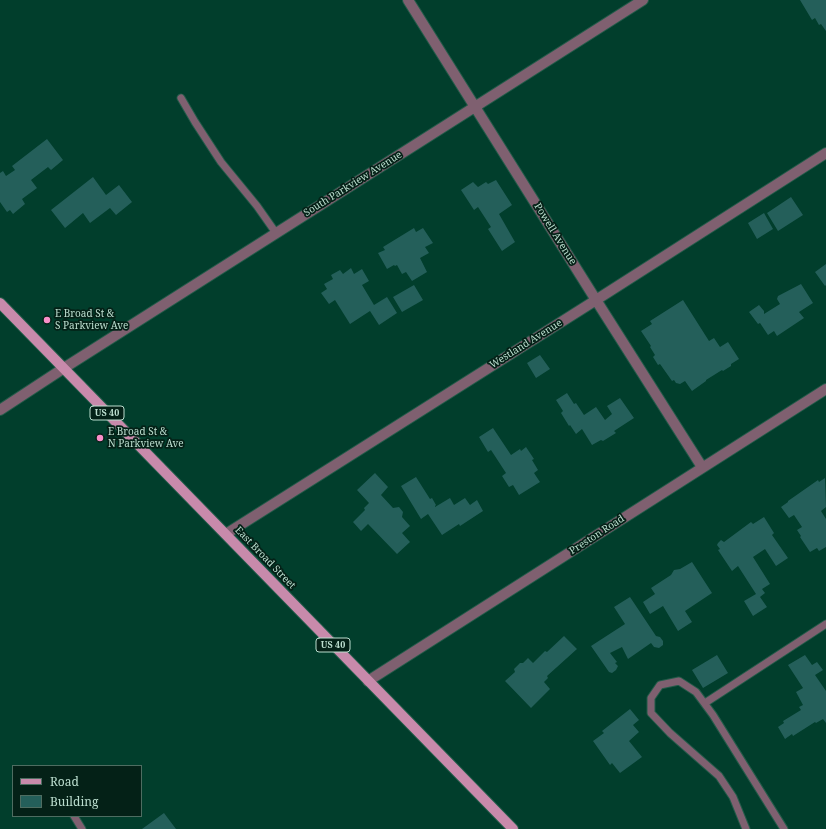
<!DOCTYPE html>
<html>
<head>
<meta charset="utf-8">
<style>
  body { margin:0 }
  #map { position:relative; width:826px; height:829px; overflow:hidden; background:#013e2c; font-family:"Noto Serif",serif }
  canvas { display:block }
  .legend { position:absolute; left:12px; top:765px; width:130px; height:52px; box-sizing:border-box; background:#042117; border:1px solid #4e6d61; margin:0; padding:5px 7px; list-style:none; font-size:12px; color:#bcdecf }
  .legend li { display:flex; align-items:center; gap:8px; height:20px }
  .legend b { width:20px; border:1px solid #4e6d61 }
</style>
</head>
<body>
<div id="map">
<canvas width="826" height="829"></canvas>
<ul class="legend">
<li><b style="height:5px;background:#c88aab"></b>Road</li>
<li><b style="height:11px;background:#245f5a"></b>Building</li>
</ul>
</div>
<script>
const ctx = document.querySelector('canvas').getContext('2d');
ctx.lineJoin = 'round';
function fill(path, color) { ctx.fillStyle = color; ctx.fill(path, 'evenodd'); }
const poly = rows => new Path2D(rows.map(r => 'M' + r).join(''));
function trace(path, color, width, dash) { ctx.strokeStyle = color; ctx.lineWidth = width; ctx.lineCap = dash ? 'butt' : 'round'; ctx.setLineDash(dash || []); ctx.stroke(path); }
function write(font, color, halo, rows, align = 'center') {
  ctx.font = font + ' "Noto Serif",serif'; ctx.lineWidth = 3.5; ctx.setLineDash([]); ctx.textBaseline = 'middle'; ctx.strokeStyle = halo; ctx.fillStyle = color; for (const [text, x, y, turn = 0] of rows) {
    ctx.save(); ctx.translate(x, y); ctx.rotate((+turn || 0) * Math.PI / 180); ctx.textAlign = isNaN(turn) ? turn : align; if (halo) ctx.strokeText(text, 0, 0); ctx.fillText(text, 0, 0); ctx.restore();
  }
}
fill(poly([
  [800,0,826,0,826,31,821,24,819,25,815,18,812,20],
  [47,139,63,160,51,170,48,167,31,180,37,188,22,199,25,204,13,214,10,210,7,212,0,202,0,173,3,171,6,176,15,170,12,166],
  [93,177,106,195,119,185,132,202,116,215,110,208,90,223,83,213,65,228,51,210],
  [496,180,512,205,499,214,515,242,502,251,488,229,491,227,478,207,474,210,461,190,473,182,478,187,486,182,488,184],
  [791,197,803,215,778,231,767,213],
  [764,213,773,229,757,239,748,223],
  [414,228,416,232,423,228,433,243,425,247,429,253,420,258,427,272,412,281,406,272,402,274,397,265,395,266,394,265,387,269,378,253,385,250,383,247],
  [826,264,826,285,825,286,815,272],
  [351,268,354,274,362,269,369,281,362,285,374,305,387,297,397,313,379,325,370,311,350,324,335,300,329,304,321,293,327,289,324,284,333,279,331,275,340,270,343,274],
  [801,284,813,303,799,312,804,318,777,336,774,331,768,335,760,323,758,324,749,312,759,305,764,311,764,314,780,304,777,299,778,296],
  [414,285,423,300,402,312,393,297],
  [683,300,709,341,714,338,720,347,728,342,739,359,731,364,731,366,723,371,722,370,706,380,706,381,692,391,685,381,680,384,676,383,674,380,672,381,660,364,658,365,653,357,655,355,650,347,651,346,641,331,652,324,650,321],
  [540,355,550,369,536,378,527,363],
  [567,393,574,404,576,403,584,415,596,407,605,420,612,414,607,406,620,398,634,418,614,431,616,433,603,441,601,440,592,445,582,429,576,434,570,425,569,426,561,413,563,411,556,400],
  [493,428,511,455,520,449,521,451,526,447,534,459,532,460,538,470,534,473,540,482,519,495,513,485,509,487,502,476,506,473,491,450,488,452,479,437],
  [375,473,388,487,381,495,393,508,399,507,403,512,402,517,410,526,402,533,410,542,397,554,368,524,361,531,353,522,365,510,364,508,369,503,357,490],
  [416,477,430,499,432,498,436,505,435,506,435,507,450,498,454,505,465,498,470,505,477,500,483,511,460,526,459,524,442,535,428,514,421,519,401,486],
  [825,478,826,507,821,511,826,519,826,547,819,551,817,548,810,552,800,537,801,536,797,530,802,527,794,515,789,518,781,507,788,502,788,501,818,480,819,482],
  [764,517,774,533,772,535,788,558,776,566,765,549,753,557,770,584,762,589,765,593,760,597,767,607,753,616,744,601,756,594,738,566,732,571,718,550,720,549,717,545,718,543,721,540,724,542,751,522,753,524],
  [692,562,712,593,685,611,692,622,678,631,663,606,650,614,643,602,655,594,651,588,671,575,674,570,680,569],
  [630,597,656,636,660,637,663,641,663,645,659,648,654,647,651,643,628,659,622,647,610,653,617,662,615,663,618,666,616,670,612,673,609,672,591,646,625,624,614,607],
  [564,636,577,649,547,676,548,678,544,682,550,689,531,708,505,681,515,672,514,669,520,663,523,663,528,658,533,663,545,651,547,652],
  [717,655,728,673,703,688,692,670],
  [805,655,812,665,817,662,823,670,815,675,826,691,826,723,823,719,816,723,815,722,793,736,792,734,785,739,778,727,784,723,783,721,801,710,799,707,803,705,796,692,803,688,788,665],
  [630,709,639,720,633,725,639,732,629,741,642,757,620,773,612,763,610,765,593,741,604,733,602,731],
  [164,813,176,829,142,829]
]), '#245f5a');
const lane = poly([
  [181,98,195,122,221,162,257,206,276,233],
  [705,703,826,624],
  [74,816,82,829],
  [746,829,733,797,719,776,670,733,651,713,651,698,660,685,679,681,696,692,713,715,784,829]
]);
const street = poly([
  [408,0,596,300,702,467],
  [0,410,64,368,643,0],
  [226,534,596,300,826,153],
  [368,681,826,389]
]);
const primary = poly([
  [0,303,513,829]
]);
trace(lane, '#235b49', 9);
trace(street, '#235b49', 12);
trace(primary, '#235b49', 12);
trace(lane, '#7f6070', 7);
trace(street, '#7f6070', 10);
trace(primary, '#c88aab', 10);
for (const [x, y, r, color] of [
  [47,320,4,"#f98fc9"],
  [100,438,4,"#f98fc9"]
]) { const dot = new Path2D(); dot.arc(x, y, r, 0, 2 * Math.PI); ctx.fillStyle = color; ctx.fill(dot); trace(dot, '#042117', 1.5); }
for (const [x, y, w] of [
  [107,413,34],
  [333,645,34]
]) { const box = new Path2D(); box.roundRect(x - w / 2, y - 7, w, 14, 3); ctx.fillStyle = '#042117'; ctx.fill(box); trace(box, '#bcdecf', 1); }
write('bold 9px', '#bcdecf', null, [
  ["US 40",107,413],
  ["US 40",333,645]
]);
write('10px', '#bcdecf', '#042117', [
  ["South Parkview Avenue",353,184,-32],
  ["Powell Avenue",555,234,58],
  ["Westland Avenue",526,344,-32],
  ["Preston Road",597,535,-33],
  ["East Broad Street",265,558,46]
]);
write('10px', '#bcdecf', '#042117', [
  ["E Broad St &",55,314],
  ["S Parkview Ave",55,326],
  ["E Broad St &",108,432],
  ["N Parkview Ave",108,444]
], 'left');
</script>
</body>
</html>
